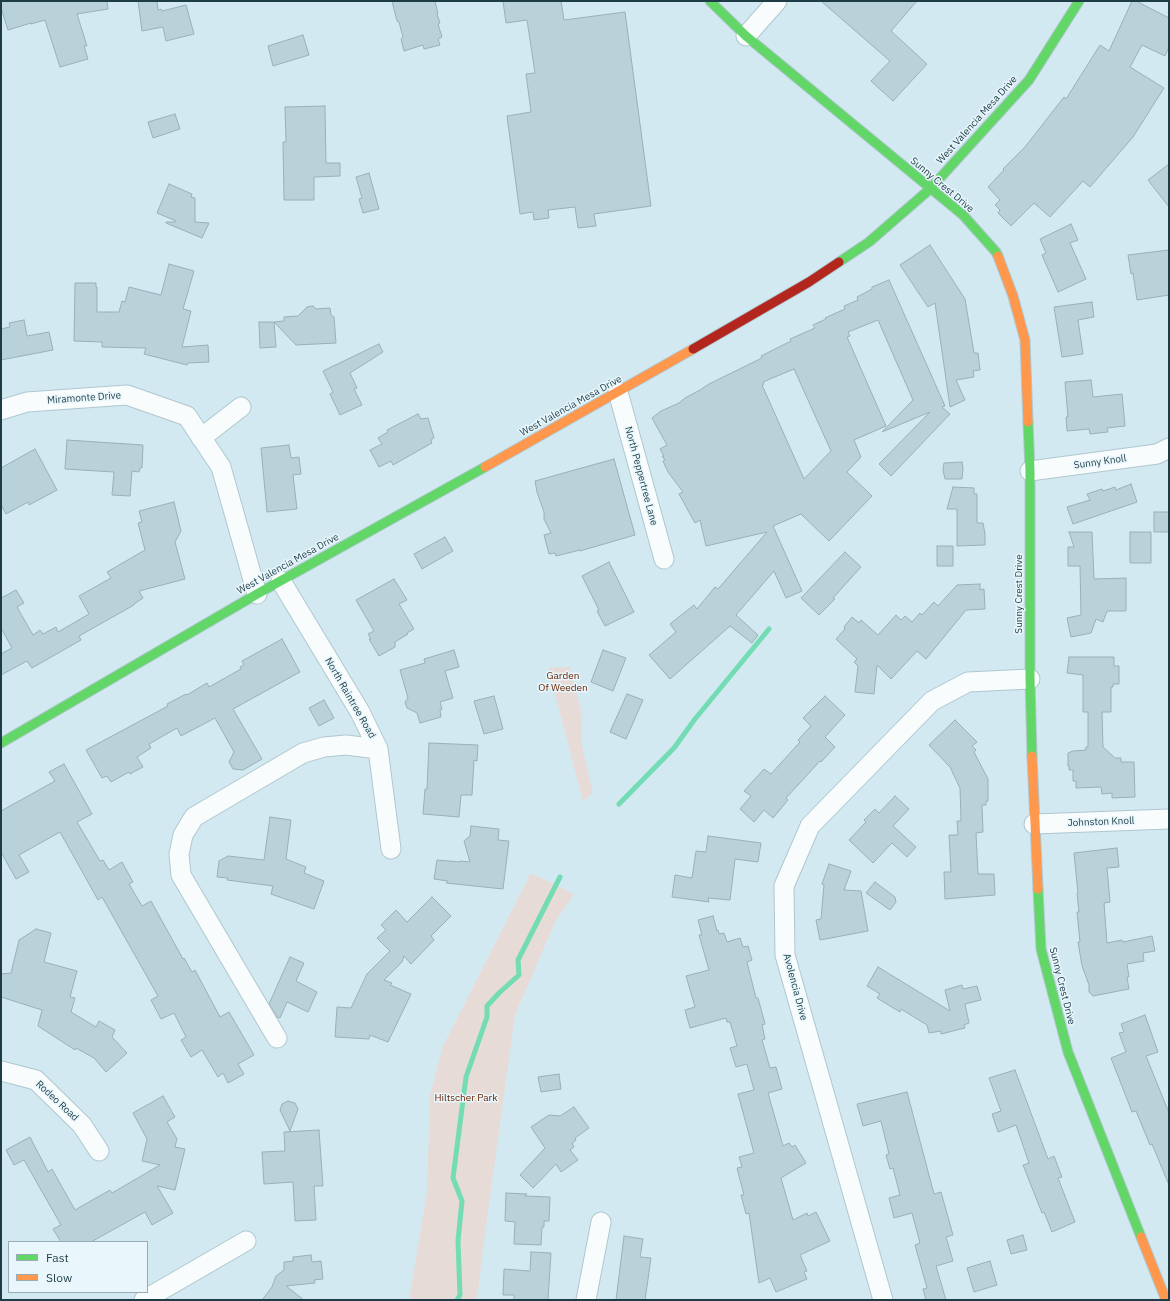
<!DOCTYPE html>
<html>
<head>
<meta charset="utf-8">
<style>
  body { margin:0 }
  #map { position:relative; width:1170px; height:1301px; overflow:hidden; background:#d2e9f1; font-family:"IBM Plex Sans",sans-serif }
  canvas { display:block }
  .frame { position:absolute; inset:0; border:2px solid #1e3c46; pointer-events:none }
  .legend { position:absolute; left:8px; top:1241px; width:140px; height:52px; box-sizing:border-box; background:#e9f7fc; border:1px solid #98acb3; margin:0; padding:5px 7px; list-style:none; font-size:12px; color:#1e3c46 }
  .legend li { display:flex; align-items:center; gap:8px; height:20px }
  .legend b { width:20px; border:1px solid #98acb3 }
</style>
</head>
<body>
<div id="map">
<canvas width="1170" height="1301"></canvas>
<div class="frame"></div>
<ul class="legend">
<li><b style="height:5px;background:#63d668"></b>Fast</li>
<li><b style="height:5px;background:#ff974d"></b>Slow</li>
</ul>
</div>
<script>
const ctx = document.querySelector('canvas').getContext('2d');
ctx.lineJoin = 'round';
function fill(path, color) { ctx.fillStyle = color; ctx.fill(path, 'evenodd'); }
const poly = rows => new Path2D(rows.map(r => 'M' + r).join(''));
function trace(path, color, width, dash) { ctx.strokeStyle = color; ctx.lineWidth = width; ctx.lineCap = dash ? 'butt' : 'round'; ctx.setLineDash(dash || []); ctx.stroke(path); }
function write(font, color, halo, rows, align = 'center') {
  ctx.font = font + ' "IBM Plex Sans",sans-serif'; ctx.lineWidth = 3; ctx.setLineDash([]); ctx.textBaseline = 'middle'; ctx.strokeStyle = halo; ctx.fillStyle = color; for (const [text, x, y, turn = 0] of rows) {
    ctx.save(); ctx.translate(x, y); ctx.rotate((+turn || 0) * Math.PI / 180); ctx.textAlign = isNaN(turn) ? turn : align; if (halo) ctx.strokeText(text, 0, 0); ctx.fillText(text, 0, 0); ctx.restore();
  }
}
fill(poly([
  [570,667,582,715,582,746,593,793,583,801,548,668],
  [531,873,574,894,555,922,515,1015,484,1240,477,1300,409,1300,427,1192,430,1095,443,1046]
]), '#e6dbd6');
trace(poly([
  [619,804,674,748,695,719,769,629],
  [457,1300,460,1295,458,1241,462,1201,453,1178,466,1077,487,1017,487,1006,499,993,519,975,518,960,560,877]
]), '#73dcb5', 5);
const building = poly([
  [1,1,107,1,108,9,77,14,87,46,84,46,88,59,60,67,45,20,31,24,31,23,8,30,1,8,1,1],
  [138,1,157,1,158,10,161,9,162,11,186,5,194,34,166,41,163,27,142,31,138,1],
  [392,1,435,1,438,14,437,14,440,23,438,24,442,37,438,39,440,45,424,49,423,45,404,51,401,39,403,37,399,22,397,21,392,1],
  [503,1,561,1,564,20,625,12,651,206,594,214,596,226,578,228,575,207,548,210,549,218,534,220,533,212,520,214,507,116,531,112,526,74,535,73,527,20,506,23,503,1],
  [821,1,917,1,891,31,927,64,893,101,871,81,890,61,821,1],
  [1132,1,1136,1,1169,18,1169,47,1165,56,1142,45,1130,67,1164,88,1133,137,1090,187,1083,181,1050,217,1034,203,1011,226,998,213,1000,210,995,205,1000,200,988,187,1004,170,1003,169,1025,147,1064,97,1066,99,1100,45,1109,51,1132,1],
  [303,35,309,55,273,66,268,46,303,35],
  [325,106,326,163,340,163,340,176,314,177,314,200,284,200,283,142,286,142,285,107,325,106],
  [175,114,180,129,153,138,148,122,175,114],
  [1169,164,1169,207,1148,180,1169,164],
  [369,173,379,209,363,213,359,199,362,198,356,177,369,173],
  [169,184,192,194,191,197,195,198,195,222,209,223,202,238,166,223,166,222,175,222,176,221,157,213,169,184],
  [1071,224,1078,240,1070,243,1086,279,1058,292,1042,255,1046,253,1040,239,1071,224],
  [930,245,965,299,974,353,978,353,980,370,973,371,974,377,956,380,965,400,950,407,935,303,928,307,900,265,930,245],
  [1169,250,1169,295,1137,300,1133,273,1131,274,1128,255,1169,250],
  [169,264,194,271,183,309,191,311,182,347,208,345,209,362,188,363,187,365,144,354,146,348,102,347,102,342,74,341,75,283,96,283,96,287,97,287,97,312,119,312,122,301,125,302,129,287,161,295,169,264],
  [889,280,945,406,942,407,950,414,891,476,879,464,930,412,882,432,913,400,878,320,848,332,850,336,847,337,886,426,854,440,861,457,847,472,872,496,829,541,801,514,773,526,802,591,786,598,774,571,736,615,758,635,752,643,730,626,670,679,649,655,676,632,670,624,694,605,697,609,715,587,718,589,767,532,706,546,700,520,695,523,679,494,683,492,668,472,663,461,665,460,662,456,664,456,660,449,667,445,652,418,661,411,679,403,685,398,700,390,709,384,762,358,761,356,791,341,790,339,815,328,813,325,826,319,825,318,845,309,844,306,858,300,857,297,872,289,872,287,889,280],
  [794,369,831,451,804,479,762,385,764,384,763,382,794,369],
  [1092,302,1094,317,1078,320,1083,354,1062,357,1054,307,1092,302],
  [313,306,316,309,330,308,331,315,334,317,336,343,296,345,274,322,284,321,284,317,298,316,307,307,313,306],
  [24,320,27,336,49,332,53,350,1,360,1,329,10,327,9,323,24,320],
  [259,322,274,322,276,347,260,348,259,322],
  [379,344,383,352,350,373,357,388,354,389,362,405,340,415,330,394,333,392,323,371,379,344],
  [1091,380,1093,397,1122,394,1125,426,1107,428,1108,432,1090,434,1089,429,1067,431,1066,417,1068,417,1065,382,1091,380],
  [418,414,421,419,428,418,434,438,431,440,432,443,393,465,391,461,379,467,370,450,382,444,378,438,388,432,387,430,418,414],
  [67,440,143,445,142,468,140,468,139,472,132,471,130,496,112,495,114,472,65,469,67,440],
  [289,445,291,458,299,457,301,474,293,475,297,509,267,512,261,448,289,445],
  [35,449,57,490,29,505,28,502,6,514,1,505,1,468,35,449],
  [614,459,635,535,580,551,580,550,556,556,555,553,549,554,544,535,551,533,544,519,544,512,537,492,535,481,614,459],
  [962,462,963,469,962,479,945,479,943,470,944,463,962,462],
  [1131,484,1137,502,1073,524,1067,507,1090,500,1087,494,1102,489,1103,491,1115,487,1116,490,1131,484],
  [953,487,974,488,974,494,977,494,977,523,983,523,985,534,985,545,957,546,957,509,947,509,953,487],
  [174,502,181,531,175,542,185,579,139,591,143,598,134,604,134,605,79,636,81,640,32,668,27,661,1,675,1,654,12,648,1,628,1,598,16,590,24,603,17,607,33,635,40,630,43,634,56,627,58,632,89,614,79,596,111,578,107,572,145,550,138,523,142,522,139,511,174,502],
  [1154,512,1169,512,1169,532,1154,532,1154,512],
  [1069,532,1092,532,1094,579,1126,578,1126,611,1107,611,1103,622,1096,619,1091,633,1071,637,1067,618,1081,615,1080,566,1068,566,1068,547,1074,547,1069,532],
  [1130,532,1151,532,1151,563,1130,563,1130,532],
  [445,537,453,551,422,569,414,554,445,537],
  [937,546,953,546,953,566,937,566,937,546],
  [845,552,861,567,833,598,835,599,819,615,801,598,845,552],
  [609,562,634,612,605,626,597,611,599,610,582,576,609,562],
  [394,579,407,600,399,604,414,629,407,633,408,634,395,642,395,647,379,656,369,639,371,639,368,634,374,631,356,600,394,579],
  [980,584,980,590,984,589,985,609,966,610,926,659,917,651,891,679,877,665,874,694,855,692,858,666,854,662,857,659,836,639,845,629,844,627,852,617,859,623,861,620,878,635,896,615,901,620,905,616,912,622,920,613,922,615,934,602,938,606,957,585,980,584],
  [282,639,300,672,233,709,262,759,243,770,233,769,229,762,234,752,215,718,181,736,177,728,149,744,151,748,137,757,143,767,130,774,129,772,111,782,107,776,102,778,86,750,168,706,167,704,186,694,187,695,207,683,209,687,241,669,240,667,244,665,242,661,282,639],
  [454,650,459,667,445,671,453,698,440,702,442,709,440,710,441,717,420,723,417,713,407,708,405,702,408,698,400,670,425,663,424,659,454,650],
  [603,650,626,658,613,691,591,682,603,650],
  [1069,657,1114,657,1114,666,1119,666,1119,684,1113,684,1113,687,1111,687,1111,712,1102,712,1103,747,1115,758,1121,758,1121,762,1134,762,1135,797,1112,798,1112,793,1102,794,1101,787,1076,788,1076,781,1073,781,1073,770,1069,770,1069,766,1068,766,1068,753,1073,751,1086,750,1086,747,1088,747,1088,712,1083,712,1083,675,1067,673,1069,657],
  [627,694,643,700,626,739,610,732,627,694],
  [494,696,503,729,484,734,474,701,494,696],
  [825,696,845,715,825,737,835,747,821,762,820,761,786,798,788,800,773,818,764,810,754,822,740,809,751,796,744,791,764,769,771,774,800,742,798,740,811,726,803,718,825,696],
  [324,700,334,718,319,726,309,708,324,700],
  [955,720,977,742,972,746,976,750,974,752,988,779,988,801,986,801,986,805,982,805,983,832,976,833,978,874,994,874,995,895,945,899,944,872,951,872,949,835,958,835,957,821,961,821,960,788,950,767,929,745,955,720],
  [429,743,478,745,477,761,474,760,472,795,461,795,459,817,423,814,425,789,427,789,429,743],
  [64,764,92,814,77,822,100,861,103,860,109,870,122,862,133,882,129,884,142,906,151,901,183,959,184,958,192,972,195,970,220,1017,229,1012,254,1055,238,1064,244,1074,228,1083,223,1073,218,1077,202,1050,191,1057,181,1040,186,1037,174,1013,161,1019,151,1000,158,996,102,897,98,900,60,832,19,855,29,872,16,879,1,852,1,811,55,781,49,772,64,764],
  [895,796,909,809,893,826,916,847,907,857,892,843,873,863,849,840,866,822,864,820,875,809,879,813,895,796],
  [270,817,291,820,286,859,306,867,304,873,324,881,314,909,271,894,273,886,227,880,228,878,217,877,219,861,228,856,264,860,270,817],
  [471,826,499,829,498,840,509,841,503,889,446,883,448,881,434,879,437,860,460,862,460,861,470,862,464,841,470,836,471,826],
  [708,836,761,843,758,862,735,859,730,900,708,898,709,902,672,897,675,875,692,878,696,851,706,852,708,836],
  [1117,848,1119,867,1107,868,1110,902,1104,903,1107,943,1122,940,1123,942,1152,936,1155,951,1143,953,1144,961,1127,964,1129,977,1127,977,1129,989,1093,996,1089,992,1089,985,1082,966,1078,942,1080,942,1077,912,1079,912,1077,893,1078,893,1074,853,1117,848],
  [829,864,851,871,844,890,861,891,868,931,820,940,816,920,821,919,824,885,822,884,829,864],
  [875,882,895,897,896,902,890,910,866,893,875,882],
  [432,897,451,916,431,936,434,940,411,964,404,956,402,962,384,980,392,983,390,985,411,994,388,1042,370,1035,369,1039,335,1037,337,1007,351,1008,367,974,390,951,377,938,386,930,381,925,396,910,407,922,432,897],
  [713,916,717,931,718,930,719,934,724,933,727,942,740,938,743,947,748,946,752,960,747,962,756,998,758,998,765,1024,762,1025,765,1039,762,1040,770,1068,776,1067,782,1089,768,1093,783,1146,789,1143,792,1147,795,1145,806,1163,781,1178,793,1220,807,1213,808,1216,816,1212,830,1241,800,1255,807,1271,804,1272,807,1279,776,1292,770,1278,759,1283,749,1213,746,1214,741,1195,744,1195,737,1168,742,1167,739,1157,754,1153,738,1094,754,1090,747,1064,736,1067,730,1048,737,1046,730,1022,727,1022,726,1018,690,1028,685,1010,695,1007,686,976,709,970,699,935,702,935,698,920,713,916],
  [36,929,51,933,44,962,77,971,70,997,75,998,71,1012,96,1027,99,1021,115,1030,112,1037,127,1053,106,1072,94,1058,76,1048,75,1050,38,1026,42,1010,1,997,1,974,11,973,19,940,36,929],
  [290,957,304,963,296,981,317,992,308,1012,287,1002,280,1018,277,1017,269,1004,290,957],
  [878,967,950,1011,945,990,962,985,963,989,977,986,981,1000,965,1004,969,1023,964,1025,965,1028,941,1034,941,1031,929,1033,927,1025,901,1009,900,1012,877,998,880,994,867,986,878,967],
  [1145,1015,1158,1052,1146,1056,1169,1113,1169,1185,1152,1144,1150,1145,1136,1111,1132,1112,1111,1058,1126,1052,1119,1033,1124,1032,1121,1024,1145,1015],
  [1015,1070,1048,1159,1054,1156,1062,1177,1058,1178,1075,1222,1052,1232,1044,1212,1042,1213,1023,1165,1029,1163,1016,1125,998,1132,992,1114,1001,1111,989,1078,1015,1070],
  [559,1074,561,1089,541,1092,538,1077,559,1074],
  [907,1092,934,1194,941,1192,953,1235,946,1237,953,1261,936,1266,946,1300,926,1300,923,1289,927,1288,915,1245,920,1243,912,1213,894,1218,889,1198,900,1195,893,1168,890,1169,886,1155,889,1154,881,1121,863,1126,857,1104,907,1092],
  [163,1096,175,1117,167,1122,177,1139,175,1147,185,1149,175,1190,157,1186,173,1213,152,1225,145,1212,91,1242,61,1242,53,1229,61,1225,24,1160,14,1165,6,1150,30,1137,48,1172,52,1169,75,1210,110,1190,112,1193,160,1165,142,1161,147,1139,133,1113,163,1096],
  [288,1101,295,1103,298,1109,290,1131,280,1110,282,1104,288,1101],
  [574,1107,589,1128,575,1138,576,1140,572,1143,574,1147,570,1150,578,1160,561,1172,556,1164,533,1188,520,1175,545,1148,531,1127,549,1115,560,1116,574,1107],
  [319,1130,323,1186,314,1186,316,1220,295,1221,293,1182,264,1184,262,1152,285,1151,284,1132,319,1130],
  [506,1193,527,1194,525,1196,550,1197,549,1221,544,1221,544,1227,542,1227,541,1245,514,1244,515,1222,505,1221,506,1193],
  [1023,1235,1027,1250,1011,1254,1007,1240,1023,1235],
  [624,1236,643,1239,640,1257,651,1258,645,1300,616,1300,624,1236],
  [531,1252,551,1253,548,1300,514,1300,514,1295,503,1295,504,1269,530,1271,531,1252],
  [311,1255,312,1262,321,1261,323,1279,314,1280,315,1283,286,1286,304,1300,262,1300,272,1287,276,1276,284,1270,284,1262,293,1261,293,1257,311,1255],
  [990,1261,997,1285,974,1292,967,1268,990,1261]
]);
fill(building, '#b9d1d9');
trace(building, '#98b0b8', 1);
const street = poly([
  [746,36,777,1],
  [618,392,664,559],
  [1,410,27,402,127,395,187,416,221,467,257,594],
  [201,438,241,407],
  [1030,471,1157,454,1169,448],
  [281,581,360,712,378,749,391,849],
  [1034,824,1169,819],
  [277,1038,181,875,179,854,183,835,194,817,303,753,324,747,346,745,378,749],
  [1,1071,36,1080,82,1125,99,1151],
  [144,1300,246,1241],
  [586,1300,601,1222],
  [883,1300,785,955,784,886,810,826,932,701,968,682,1030,679]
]);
const fast = poly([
  [710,1,746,36,963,215,996,252,998,256],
  [839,262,869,242,930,189,1029,80,1079,1],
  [1028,422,1030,471,1030,679,1032,756],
  [1,743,257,594,485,467],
  [1038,889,1041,949,1068,1052,1141,1237]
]);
const slow = poly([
  [998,256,1013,296,1025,340,1028,422],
  [485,467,693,349],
  [1032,756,1038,889],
  [1141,1237,1166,1300]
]);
const jam = poly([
  [693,349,809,282,839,262]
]);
trace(street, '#afc7cf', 21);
trace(fast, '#afc7cf', 11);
trace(slow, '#afc7cf', 11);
trace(jam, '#afc7cf', 11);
trace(street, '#f8fcfd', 19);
trace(fast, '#63d668', 9);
trace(slow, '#ff974d', 9);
trace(jam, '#b3261e', 9);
write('10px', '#1e3c46', '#e9f7fc', [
  ["West Valencia Mesa Drive",977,120,-48],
  ["Sunny Crest Drive",942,185,40],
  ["Miramonte Drive",84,398,-4],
  ["West Valencia Mesa Drive",571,406,-29],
  ["Sunny Knoll",1100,462,-8],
  ["North Peppertree Lane",641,476,75],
  ["West Valencia Mesa Drive",288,564,-29],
  ["Sunny Crest Drive",1019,594,-90],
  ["North Raintree Road",350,698,60],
  ["Johnston Knoll",1101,822,-2],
  ["Sunny Crest Drive",1062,986,76],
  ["Avolencia Drive",795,987,75],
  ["Rodeo Road",57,1101,43]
]);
write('10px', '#682302', '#e9f7fc', [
  ["Garden",563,676],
  ["Of Weeden",563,688],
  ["Hiltscher Park",466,1098]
]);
</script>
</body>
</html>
